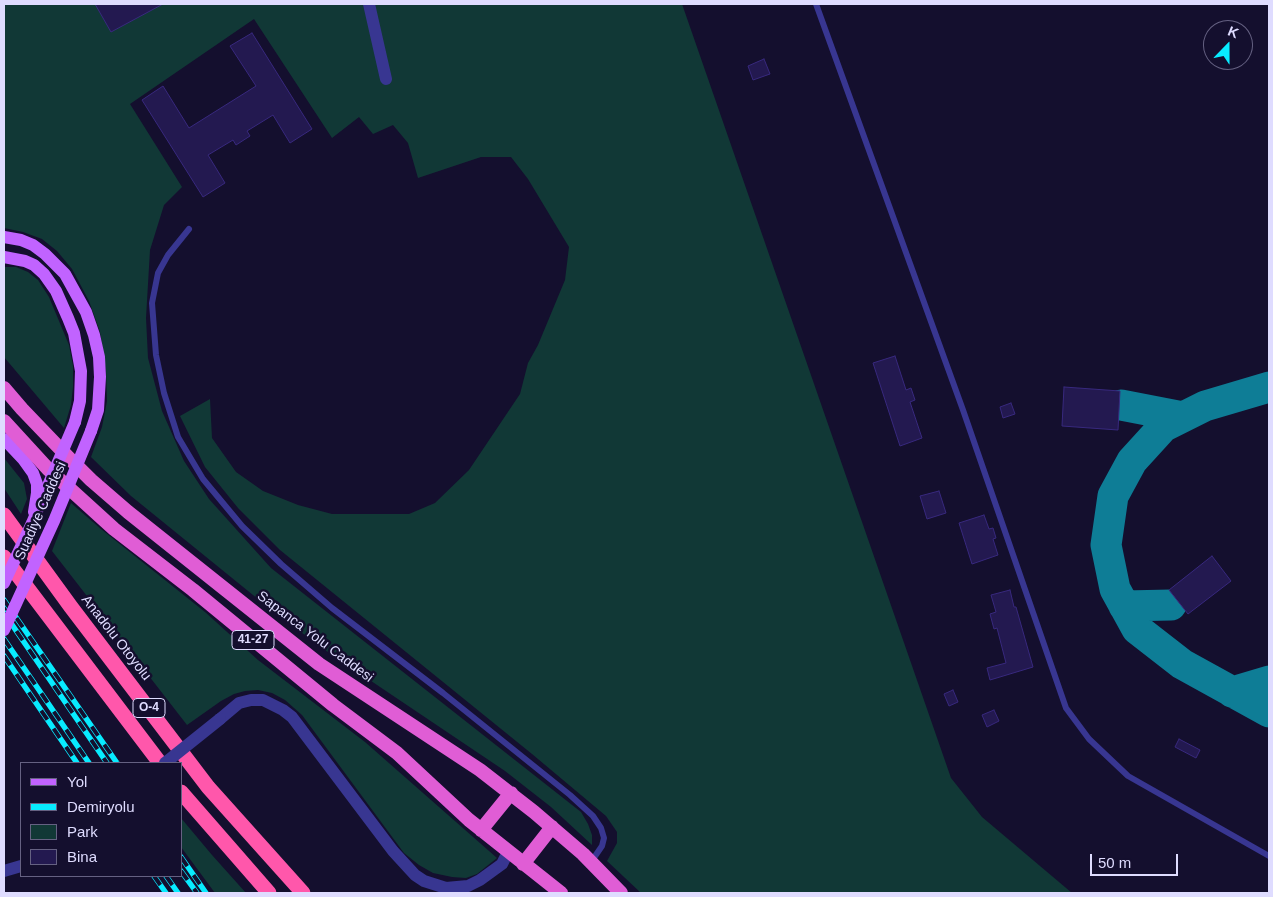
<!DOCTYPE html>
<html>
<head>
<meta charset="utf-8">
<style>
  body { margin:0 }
  #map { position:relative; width:1273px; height:897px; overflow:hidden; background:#140f2e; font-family:Arial,sans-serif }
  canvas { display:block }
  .frame { position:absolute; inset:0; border:5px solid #dfdcff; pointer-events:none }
  .legend { position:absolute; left:20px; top:762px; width:162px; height:115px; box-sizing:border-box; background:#140f2e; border:1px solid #656182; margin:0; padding:6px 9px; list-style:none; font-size:15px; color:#dfdcff }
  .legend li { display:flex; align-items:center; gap:10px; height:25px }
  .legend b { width:25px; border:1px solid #656182 }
  .north { position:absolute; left:1203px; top:20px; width:50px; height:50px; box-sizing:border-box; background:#140f2e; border:1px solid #656182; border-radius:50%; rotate:22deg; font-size:14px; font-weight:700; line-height:20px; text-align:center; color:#dfdcff }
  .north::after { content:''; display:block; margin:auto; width:18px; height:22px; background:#08ebff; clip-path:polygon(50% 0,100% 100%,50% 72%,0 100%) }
  .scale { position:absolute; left:1090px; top:854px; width:88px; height:22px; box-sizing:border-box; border:2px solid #dfdcff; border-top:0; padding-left:6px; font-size:15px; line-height:18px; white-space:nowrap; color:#dfdcff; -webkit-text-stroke:4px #140f2e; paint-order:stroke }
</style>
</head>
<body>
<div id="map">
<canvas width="1273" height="897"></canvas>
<div class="frame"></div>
<ul class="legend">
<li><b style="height:6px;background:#c163ff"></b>Yol</li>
<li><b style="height:6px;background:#08ebff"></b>Demiryolu</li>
<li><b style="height:14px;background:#113836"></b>Park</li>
<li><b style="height:14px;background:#231950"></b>Bina</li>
</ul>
<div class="north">K</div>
<div class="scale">50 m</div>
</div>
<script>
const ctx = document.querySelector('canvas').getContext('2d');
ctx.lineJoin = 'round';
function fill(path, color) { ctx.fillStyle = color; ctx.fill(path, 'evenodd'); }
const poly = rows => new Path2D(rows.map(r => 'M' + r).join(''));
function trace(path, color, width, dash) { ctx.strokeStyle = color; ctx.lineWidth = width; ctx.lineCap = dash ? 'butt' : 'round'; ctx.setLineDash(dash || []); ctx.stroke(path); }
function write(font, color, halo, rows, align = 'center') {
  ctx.font = font + ' Arial,sans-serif'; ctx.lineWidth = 5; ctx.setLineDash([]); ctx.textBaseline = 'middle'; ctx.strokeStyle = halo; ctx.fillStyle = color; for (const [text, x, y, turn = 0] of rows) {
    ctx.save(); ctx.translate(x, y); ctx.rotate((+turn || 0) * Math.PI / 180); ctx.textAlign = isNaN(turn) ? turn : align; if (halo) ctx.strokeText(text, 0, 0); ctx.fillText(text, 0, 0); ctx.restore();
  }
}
fill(poly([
  [4,4,682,4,951,778,982,817,1072,893,641,893,607,861,617,843,617,832,606,816,532,754,280,550,238,508,205,467,180,416,210,399,212,438,236,472,263,491,298,505,332,514,409,514,435,503,469,470,520,394,528,363,538,345,565,280,569,247,528,179,511,157,481,157,418,178,408,143,393,125,373,134,359,117,332,138,254,19,130,104,182,187,164,205,150,250,146,318,148,358,162,411,184,461,209,499,271,568,581,812,588,824,592,835,592,845,551,807,505,771,322,648,269,608,131,496,91,457,102,427,107,401,106,371,100,332,89,301,72,269,57,251,42,239,23,232,4,228],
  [4,267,16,267,28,272,38,280,49,297,69,345,73,366,73,387,71,405,64,428,4,357],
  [4,458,24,483,27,499,21,514,4,488],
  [71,503,101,529,205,612,258,660,365,742,497,858,477,874,466,878,452,877,433,873,419,865,404,853,302,715,285,700,272,693,258,690,245,691,234,694,221,701,187,725,52,551],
  [181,818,212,855,246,893,215,893,181,847]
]), '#113836');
trace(poly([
  [1269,387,1205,406,1163,427,1132,461,1113,496,1106,545,1115,589,1137,629,1182,664,1269,712],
  [1121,405,1183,417],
  [1124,606,1171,605],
  [1232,692,1269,681]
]), '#0e7d96', 31);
const building = poly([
  [95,4,163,4,111,32,95,4],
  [252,33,312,129,290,143,273,115,247,131,250,136,236,145,233,140,208,155,225,183,203,197,142,100,163,86,189,128,256,86,230,46,252,33],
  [764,59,770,74,753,80,748,66,764,59],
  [895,356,906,390,911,388,915,400,910,402,922,438,900,446,873,363,895,356],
  [1064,387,1120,391,1118,430,1062,426,1064,387],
  [1011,403,1015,414,1003,418,1000,407,1011,403],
  [939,491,946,513,927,519,920,496,939,491],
  [984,515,989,529,993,528,996,538,993,539,998,555,972,564,959,523,984,515],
  [1212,556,1231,581,1188,614,1169,590,1212,556],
  [1010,590,1014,607,1016,607,1033,667,990,680,987,668,1006,663,997,628,994,629,990,614,996,612,991,595,1010,590],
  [953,690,958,702,949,706,944,694,953,690],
  [994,710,999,721,987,727,982,715,994,710],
  [1179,739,1200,750,1196,758,1175,747,1179,739]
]);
fill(building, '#231950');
trace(building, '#38297e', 1);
trace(poly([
  [816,4,963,410,1066,708,1089,739,1128,776,1269,856],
  [189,229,168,255,158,273,152,303,156,355,164,393,178,437,203,479,242,526,281,564,332,608,443,693,570,795,593,816,601,828,604,838,602,846,591,862]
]), '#383691', 6);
trace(poly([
  [369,4,386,79]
]), '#383691', 12);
trace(poly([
  [220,719,239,703,251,700,263,700,283,710,292,717,393,851,415,875,424,881,446,888,468,886,480,880,502,864,508,852],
  [4,871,21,866]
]), '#383691', 12);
trace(poly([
  [4,237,21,240,33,245,45,254,65,274,86,312,94,335,99,357,100,377,98,410,91,431],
  [4,257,25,261,34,265,44,274,56,291,68,318,74,333,81,371,80,401,75,422],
  [4,439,23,459,33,473,37,484,37,493,34,512]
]), '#c163ff', 12);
trace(poly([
  [4,388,22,409,68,457,91,480,128,512,319,664,480,770,534,812,583,854,621,893],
  [4,421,48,469,114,529,193,590,333,705,397,753,469,820,561,893],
  [481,830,511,793],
  [523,864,552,827]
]), '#e05dd5', 14);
trace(poly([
  [4,515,71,607,208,787,303,893],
  [4,557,160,763],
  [181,792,269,893]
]), '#ff57ab', 15);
const rail = poly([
  [4,600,117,763],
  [4,613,107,763],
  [4,639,89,763],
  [4,656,77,763],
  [181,857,206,893],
  [181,871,197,893],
  [154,876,166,893],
  [166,876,178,893]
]);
trace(rail, '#08ebff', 5.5);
trace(rail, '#140f2e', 4, [11]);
trace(poly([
  [165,763,220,719]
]), '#383691', 12);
trace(poly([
  [4,583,32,523,75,422],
  [4,630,54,521,91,431]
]), '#c163ff', 12);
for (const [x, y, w] of [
  [253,640,42],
  [149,708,32]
]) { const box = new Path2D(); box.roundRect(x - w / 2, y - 9.5, w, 19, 4); ctx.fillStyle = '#140f2e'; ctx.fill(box); trace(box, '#dfdcff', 1); }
write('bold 12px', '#dfdcff', null, [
  ["41-27",253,640],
  ["O-4",149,708]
]);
write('14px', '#dfdcff', '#140f2e', [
  ["Suadiye Caddesi",41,511,-66],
  ["Sapanca Yolu Caddesi",315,637,37],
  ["Anadolu Otoyolu",116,638,52]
]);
</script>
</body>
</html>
